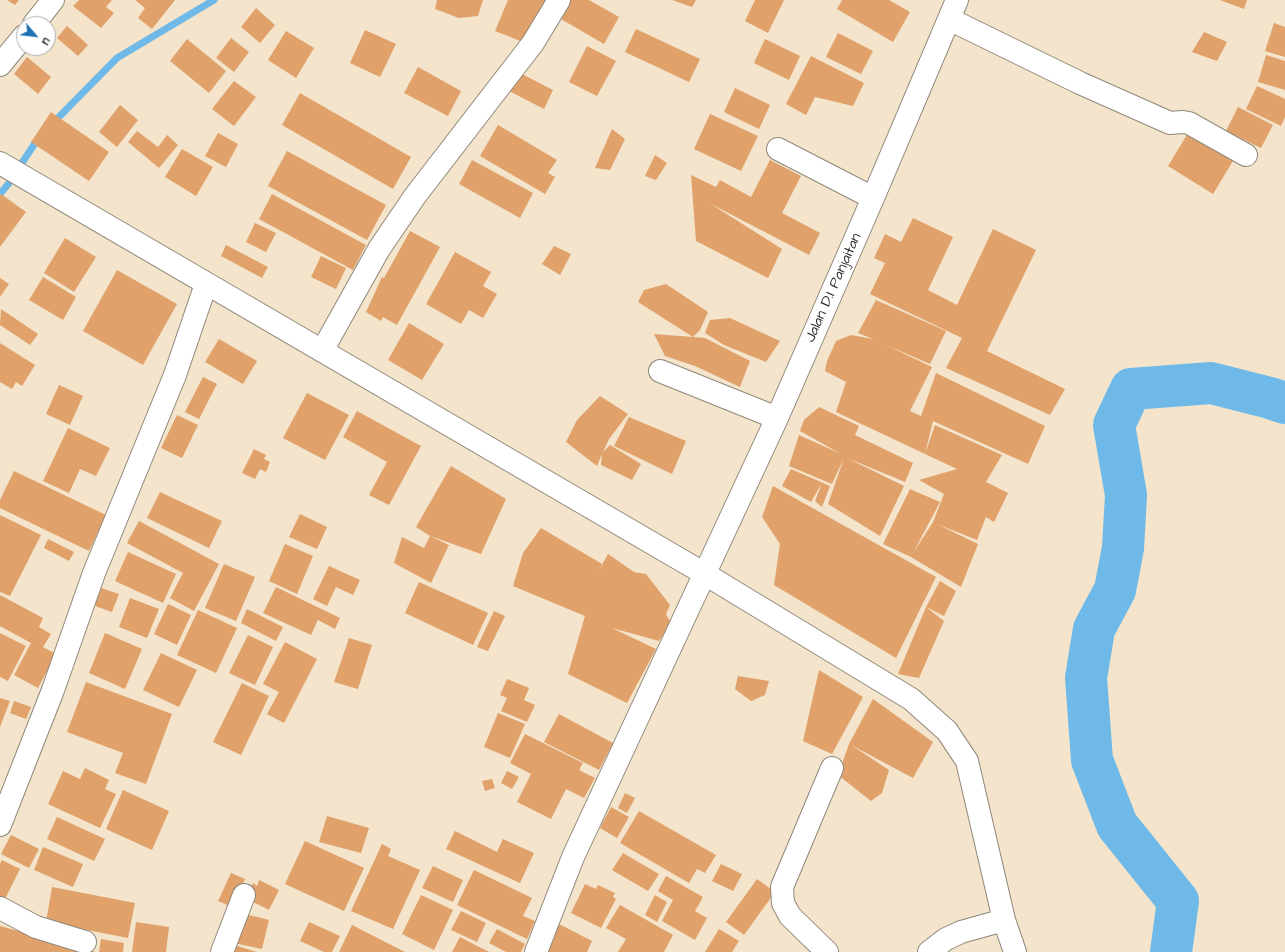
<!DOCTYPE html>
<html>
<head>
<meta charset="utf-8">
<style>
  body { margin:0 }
  #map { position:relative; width:1285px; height:952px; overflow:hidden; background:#f3e4cb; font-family:"Architects Daughter",sans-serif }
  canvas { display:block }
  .north { position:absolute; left:16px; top:16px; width:40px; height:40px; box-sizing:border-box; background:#fff; border:1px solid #aaa; border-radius:50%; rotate:118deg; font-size:11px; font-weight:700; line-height:16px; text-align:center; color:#2b2b2b }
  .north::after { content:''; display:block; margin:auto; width:14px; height:18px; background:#1f6fb2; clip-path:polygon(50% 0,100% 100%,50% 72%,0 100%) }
</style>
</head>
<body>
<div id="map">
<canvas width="1285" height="952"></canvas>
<div class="north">U</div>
</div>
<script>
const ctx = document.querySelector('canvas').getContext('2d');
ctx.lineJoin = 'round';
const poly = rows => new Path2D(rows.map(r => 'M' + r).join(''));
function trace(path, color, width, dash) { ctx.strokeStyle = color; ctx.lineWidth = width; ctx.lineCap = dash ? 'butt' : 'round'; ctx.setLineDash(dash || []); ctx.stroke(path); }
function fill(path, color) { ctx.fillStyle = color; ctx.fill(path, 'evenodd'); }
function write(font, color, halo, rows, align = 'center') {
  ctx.font = font + ' "Architects Daughter",sans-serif'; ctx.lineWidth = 4; ctx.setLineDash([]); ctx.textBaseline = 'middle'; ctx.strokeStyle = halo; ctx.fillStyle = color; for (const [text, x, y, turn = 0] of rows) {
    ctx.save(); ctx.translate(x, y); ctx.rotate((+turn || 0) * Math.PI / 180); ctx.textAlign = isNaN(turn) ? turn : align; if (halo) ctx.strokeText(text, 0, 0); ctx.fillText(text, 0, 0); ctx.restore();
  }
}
trace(poly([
  [52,124,117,58,214,0],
  [0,194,9,183,39,137]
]), '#6eb9e7', 7);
trace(poly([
  [1171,952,1178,901,1117,825,1092,760,1086,678,1094,629,1115,590,1123,548,1126,495,1114,425,1131,389,1211,383,1270,398,1285,403]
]), '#6eb9e7', 42);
fill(poly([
  [7,0,19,0,15,5],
  [79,0,112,0,106,7,114,13,101,28,73,6],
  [135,0,175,0,152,29,138,18,145,8],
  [437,0,483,0,478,16,459,18,435,9],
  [508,0,550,0,528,44,495,31],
  [563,0,589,0,619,17,604,44,554,15],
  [672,0,696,0,692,7],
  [755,0,784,0,768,33,745,21],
  [842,0,889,0,910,12,893,42,837,9],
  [1220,0,1247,0,1244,9],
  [256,8,275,25,260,43,241,27],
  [1274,23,1285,27,1285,57,1265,51],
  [67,26,88,45,78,56,57,38],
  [636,29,700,59,689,82,625,52],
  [365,30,396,44,380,77,350,63],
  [286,31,314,48,296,78,268,60],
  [1204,32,1227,42,1217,61,1192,52],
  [838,33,873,51,861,74,826,57],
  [231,38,249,52,234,72,216,58],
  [187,39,226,71,209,93,170,61],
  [765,39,800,56,789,80,754,63],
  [587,46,616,61,597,96,569,82],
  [1266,55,1285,61,1285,90,1258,82],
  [811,56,864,83,853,106,815,97,806,115,786,104],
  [27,57,51,77,38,94,14,74],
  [418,67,461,91,448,116,404,93],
  [518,72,553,90,544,109,509,91],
  [234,81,256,97,234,126,212,109],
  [1257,86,1285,99,1285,117,1281,126,1246,109],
  [735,88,770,105,759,129,724,112],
  [300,93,411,157,393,189,282,125],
  [120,105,138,120,117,147,99,132],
  [1238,107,1273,125,1261,148,1226,131],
  [51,112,109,152,89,181,31,142],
  [710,114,758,136,741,171,694,149],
  [498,125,557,160,548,173,555,177,545,194,480,156],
  [612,129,625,139,610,170,595,168],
  [137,131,158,147,167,135,178,145,159,168,128,142],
  [218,133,238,144,226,167,205,156],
  [1188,133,1233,161,1213,194,1168,166],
  [182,149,213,167,196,196,165,177],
  [287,151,386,205,367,240,268,186],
  [655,155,667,163,656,180,645,176],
  [472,160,533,193,520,218,459,184],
  [770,160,801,176,782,213,820,233,809,255,711,204,782,249,768,278,696,241,691,175,716,187,720,180,751,197],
  [1,194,26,212,0,247,0,196],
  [272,194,366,245,353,270,259,219],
  [913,218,953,237,928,290,957,305,993,229,1036,250,987,351,1065,389,1050,415,946,368,962,338,870,294,885,263,874,258,885,234,901,242],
  [255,223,276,233,266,252,246,242],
  [410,231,440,247,397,325,383,317,381,321,366,312,382,277,384,278],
  [65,238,96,257,74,292,44,273],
  [226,245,268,267,262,278,221,256],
  [554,246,571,254,560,275,542,264],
  [455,252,491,272,483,286,497,294,483,318,469,310,461,324,426,304],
  [321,256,346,268,336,289,311,277],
  [117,270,177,304,143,365,83,331],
  [43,277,76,297,63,320,29,300],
  [0,278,9,284,0,297],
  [666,284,708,312,700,330,693,337,705,338,750,361,740,387,695,366,665,356,654,334,693,337,638,302,644,290],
  [876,300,946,331,930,364,886,345,932,367,910,411,921,416,936,373,1045,426,1028,464,933,421,925,454,836,412,846,382,850,384,825,371,827,361,836,341,851,335,873,339,858,333],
  [1,309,38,334,30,345,0,325],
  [730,318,780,341,766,362,724,345,705,333,710,320],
  [409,323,444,344,422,380,388,360],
  [219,339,257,361,243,384,205,362],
  [0,343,35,365,22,386,16,382,12,389,0,382],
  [203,377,217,384,199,419,185,412],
  [59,385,83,396,70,425,46,414],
  [307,393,349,415,325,460,283,438],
  [600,396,628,414,609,439,603,452,610,445,641,464,632,480,601,465,602,454,597,466,566,442,577,420],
  [819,407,859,426,855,435,913,463,905,482,847,458,904,486,880,536,828,504,844,458,832,484,789,466,799,435,841,454,800,431,804,420],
  [357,411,421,446,389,505,369,495,387,462,343,437],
  [177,415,198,425,182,458,161,448],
  [629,417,686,441,672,474,614,446],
  [935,425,1002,455,986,482,1008,493,994,522,986,517,977,540,937,524,978,544,961,587,911,557,883,544,910,489,940,502,913,553,933,522,944,494,919,480,957,469,925,454],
  [68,428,110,448,96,476,80,469,69,493,43,481],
  [254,449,266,455,264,459,270,462,266,472,260,469,255,479,242,473],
  [451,466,506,499,481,554,430,536,416,527],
  [791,469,830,486,822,507,815,501,822,483,811,502,782,486],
  [14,471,106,515,89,551,0,508,0,500],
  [773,486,936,577,896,658,774,585,780,544,762,517],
  [160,492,222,521,209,548,147,518],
  [300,514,327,527,317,549,289,537],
  [0,515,41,535,10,596,0,592],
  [139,521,219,564,194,611,170,598,183,573,127,543],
  [541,528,602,564,597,574,608,554,634,572,646,574,670,605,666,614,671,623,659,641,612,628,656,649,627,703,568,674,585,616,513,586,523,553],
  [430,536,449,545,431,583,394,563,402,537,424,548],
  [48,539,74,552,69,561,44,548],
  [285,544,313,556,297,594,269,581],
  [128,552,176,574,163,603,115,581],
  [224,564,255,577,236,621,205,608],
  [329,566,360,580,353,595,336,587,327,606,313,599],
  [940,581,956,591,944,616,926,607,944,621,919,678,898,674,926,607],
  [419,582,488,613,473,645,405,613],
  [276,587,340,618,335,629,318,620,311,635,263,613],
  [101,588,119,594,112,612,95,606],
  [0,595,43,618,39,627,51,634,43,647,56,654,38,688,14,675,31,643,0,626],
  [130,598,159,609,147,638,119,627],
  [168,604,191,615,177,645,154,634],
  [247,609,283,627,276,641,241,623],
  [198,610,237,628,216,673,177,655],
  [494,611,505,616,488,651,477,647],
  [0,633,26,646,8,681,0,677],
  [105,633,142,649,125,689,89,673],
  [248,635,273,647,255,685,229,673],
  [349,638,372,645,358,689,334,682],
  [285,642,317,659,284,723,267,714,279,692,263,684],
  [161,653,197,670,179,707,143,690],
  [819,670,863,697,832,754,803,741],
  [738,676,769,681,765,695,751,701,735,689],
  [507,679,529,688,524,700,535,705,527,722,501,711,507,698,500,695],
  [86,682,172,714,146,784,115,773,123,753,67,732],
  [242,683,269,696,241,755,213,742],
  [0,698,10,701,0,727],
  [873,699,933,742,913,778,851,745,889,770,882,793,871,801,838,775,849,744],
  [14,701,31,707,26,719,10,713],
  [498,713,525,724,510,758,484,747],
  [559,714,613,743,599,770,544,742],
  [525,734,583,763,579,770,595,778,584,798,566,789,551,819,517,802,531,774,510,763],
  [85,768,109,780,105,789,116,794,100,828,48,804,63,771,80,779],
  [507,771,519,777,512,789,501,783],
  [492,779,495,788,485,791,482,781],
  [123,790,169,811,152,850,106,829],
  [625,793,635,798,627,813,618,808],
  [611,807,629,817,617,838,600,828],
  [639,811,716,855,705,873,697,869,689,883,620,843],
  [327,816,369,828,361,853,319,842],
  [57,817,105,839,94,861,47,839],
  [455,831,497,852,503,839,534,853,520,883,446,849],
  [11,835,39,849,29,868,1,854],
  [305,841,364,868,344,911,285,884],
  [382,844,391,849,388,856,420,870,393,929,351,911],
  [43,847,83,864,73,887,34,870],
  [623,853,659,874,648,891,612,870],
  [2,860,20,869,5,899,0,896,0,864],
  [721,864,742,874,733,891,712,881],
  [433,866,463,880,453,902,422,888],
  [474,870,532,898,523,916,535,921,527,939,457,905],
  [231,873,245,879,232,907,218,901],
  [666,876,703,897,695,911,707,918,695,940,662,921,673,900,658,891],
  [757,879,775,892,744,935,726,922],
  [259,880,279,890,269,910,245,898,253,883,257,886],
  [585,884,596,889,598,885,615,893,613,897,616,899,601,928,571,913],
  [52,887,135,903,128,938,46,922],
  [421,895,453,910,434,950,402,934],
  [655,895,667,902,657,922,645,915],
  [620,905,673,935,664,952,618,952,626,939,606,928],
  [461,911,486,923,477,942,451,930],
  [241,913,269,920,262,949,234,943],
  [136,922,169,927,166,952,132,952],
  [309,922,340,936,332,952,324,952,300,941],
  [557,923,592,941,587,952,542,952],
  [352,925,405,952,339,952],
  [0,926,96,952,0,952],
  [497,929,525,944,521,952,506,952,489,943],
  [719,929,739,941,732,952,705,952],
  [460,937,489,952,452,952],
  [101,939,124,943,123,952,99,952],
  [234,945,257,952,232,952]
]), '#e0a16a');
const minor = poly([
  [949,19,1080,83,1170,123,1183,122,1189,123,1246,155],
  [34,24,53,0],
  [0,65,24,36],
  [778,149,873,198],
  [0,163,705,574,911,699,947,731,967,761,1004,920,1015,952],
  [322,351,379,249,415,196,533,43,559,0],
  [660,371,777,418],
  [0,825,53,690,94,573,175,375,206,284],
  [0,908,36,927,85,942],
  [222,952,244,895],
  [536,952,573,857,777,418,873,198,957,0],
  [827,952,790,916,783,903,782,887,832,768],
  [929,952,946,939,961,932,1004,920]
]);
trace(minor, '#8f887b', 24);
trace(minor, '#fff', 22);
write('15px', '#2b2b2b', '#fff', [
  ["Jalan D.I Panjaitan",834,288,-66]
]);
</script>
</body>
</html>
